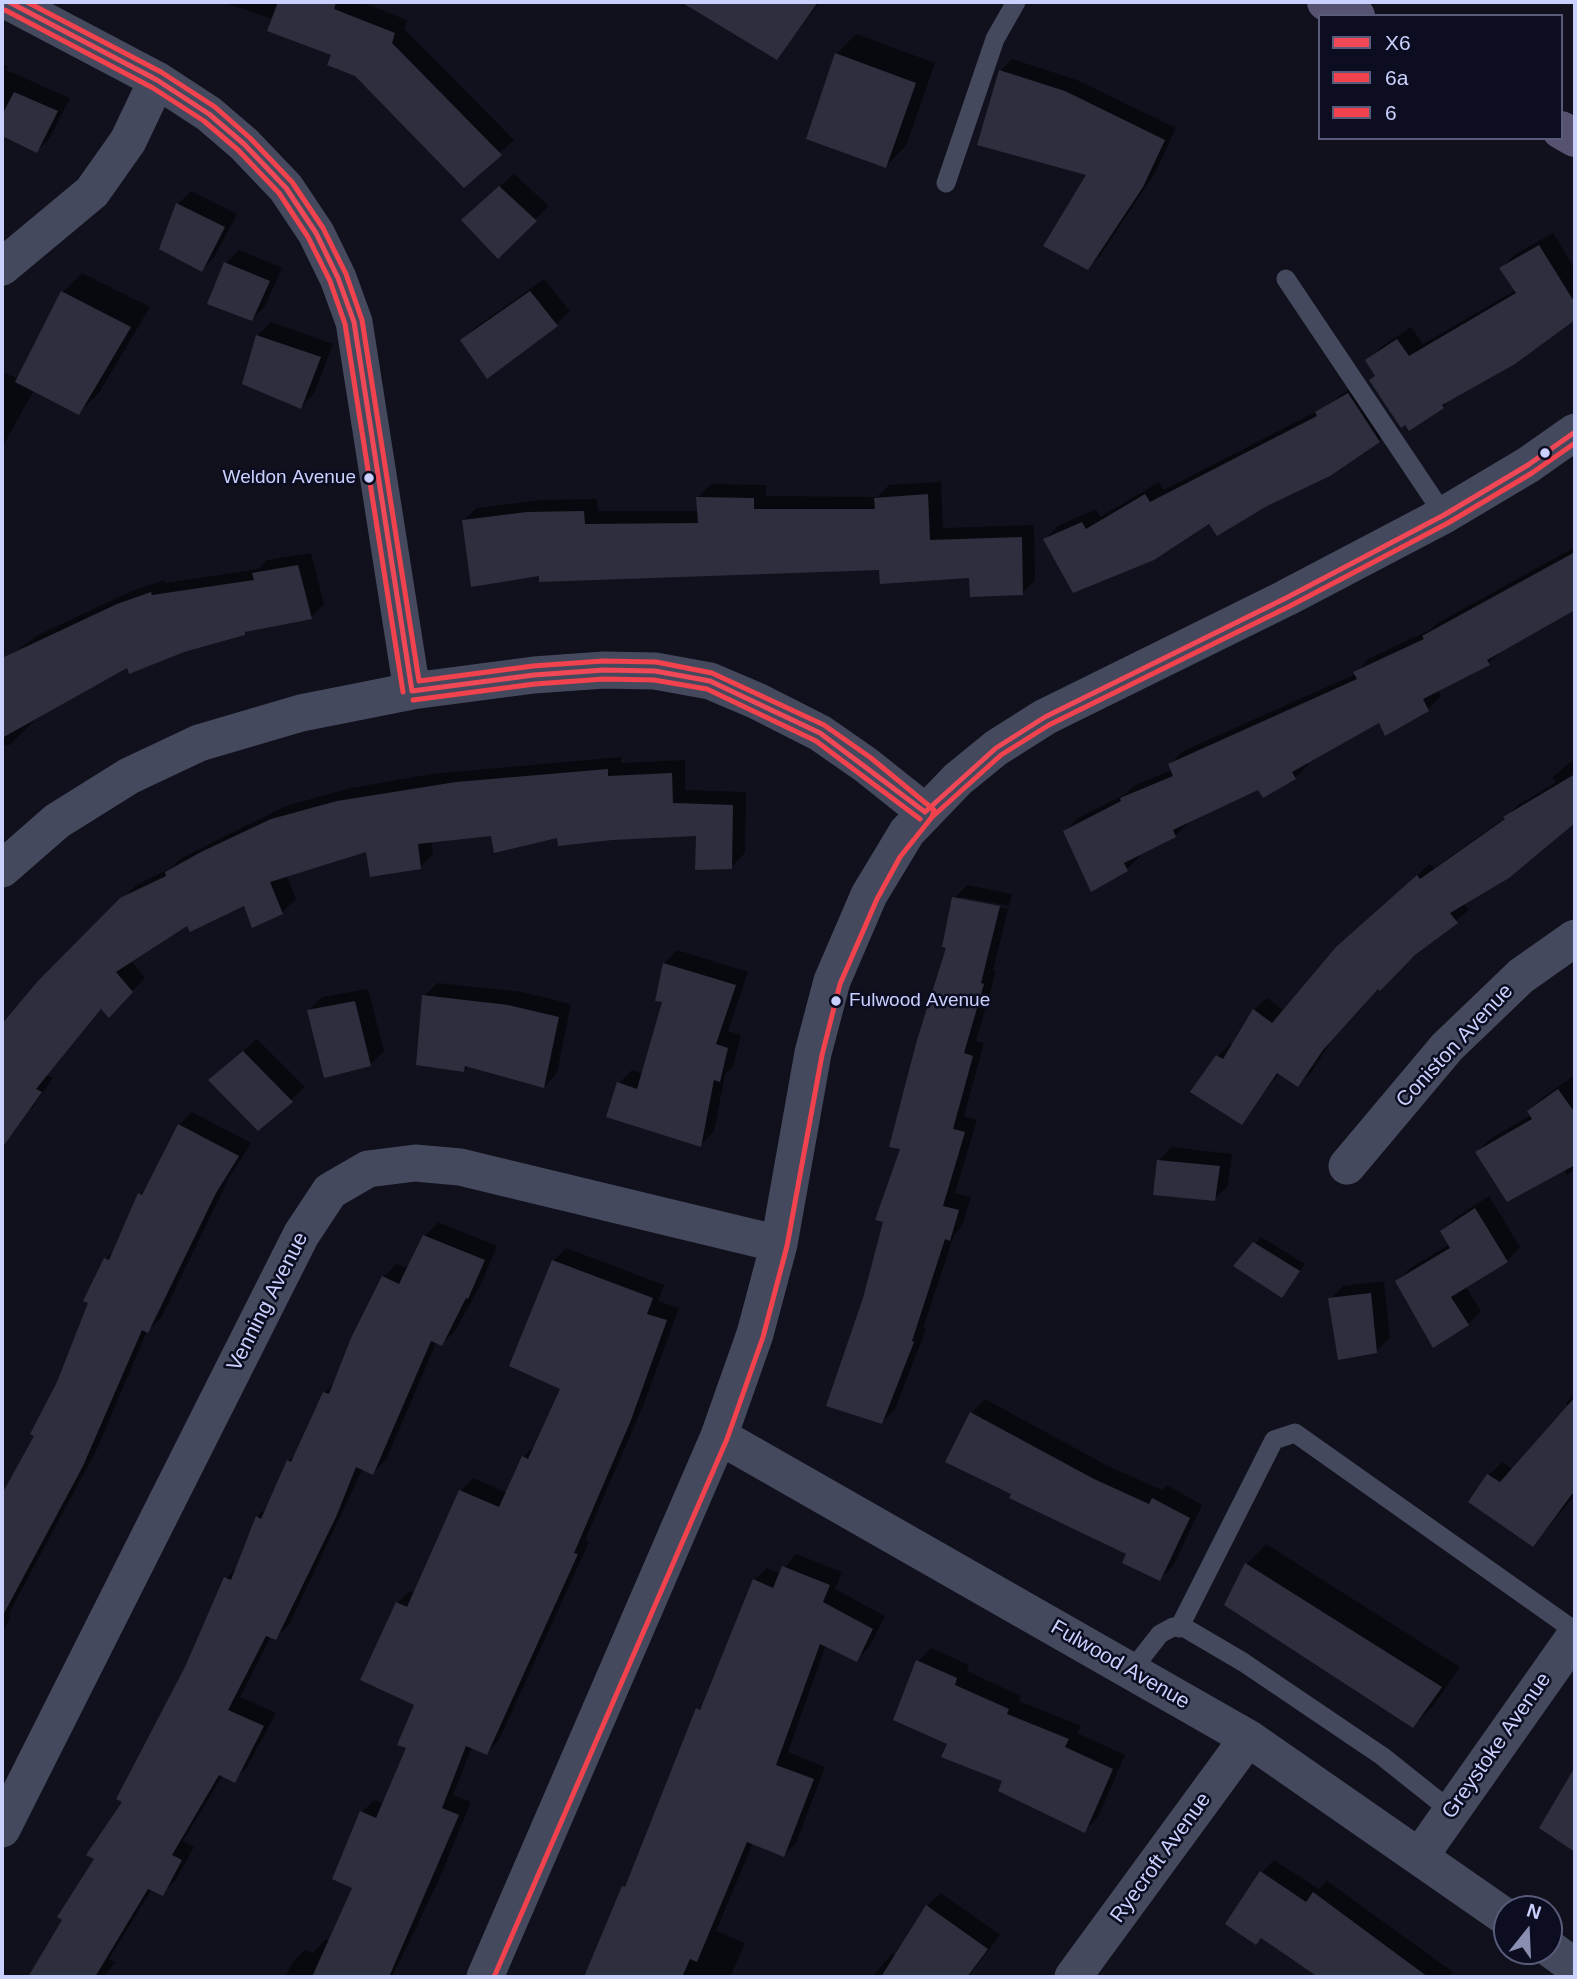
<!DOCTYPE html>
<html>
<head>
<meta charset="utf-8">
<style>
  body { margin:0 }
  #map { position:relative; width:1577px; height:1979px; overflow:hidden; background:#10111c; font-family:Helvetica,sans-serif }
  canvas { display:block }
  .frame { position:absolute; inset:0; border:4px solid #cbd1ff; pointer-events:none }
  .legend { position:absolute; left:1318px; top:14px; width:245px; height:126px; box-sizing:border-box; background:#0c0d20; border:2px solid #585b79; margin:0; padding:9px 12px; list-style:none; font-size:21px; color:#cbd1ff }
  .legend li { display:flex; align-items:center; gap:14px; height:35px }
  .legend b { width:35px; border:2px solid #585b79 }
  .north { position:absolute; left:1493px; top:1895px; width:70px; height:70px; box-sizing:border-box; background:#0c0d20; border:2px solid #585b79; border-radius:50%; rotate:18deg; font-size:19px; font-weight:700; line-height:28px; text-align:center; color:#cbd1ff }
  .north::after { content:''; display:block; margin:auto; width:24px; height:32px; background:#8a8eb0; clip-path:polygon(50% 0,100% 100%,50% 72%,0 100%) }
</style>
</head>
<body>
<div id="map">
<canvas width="1577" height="1979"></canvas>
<div class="frame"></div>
<ul class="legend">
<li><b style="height:9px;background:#f04856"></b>X6</li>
<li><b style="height:9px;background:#f1424e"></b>6a</li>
<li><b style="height:9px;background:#f1424e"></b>6</li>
</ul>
<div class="north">N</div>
</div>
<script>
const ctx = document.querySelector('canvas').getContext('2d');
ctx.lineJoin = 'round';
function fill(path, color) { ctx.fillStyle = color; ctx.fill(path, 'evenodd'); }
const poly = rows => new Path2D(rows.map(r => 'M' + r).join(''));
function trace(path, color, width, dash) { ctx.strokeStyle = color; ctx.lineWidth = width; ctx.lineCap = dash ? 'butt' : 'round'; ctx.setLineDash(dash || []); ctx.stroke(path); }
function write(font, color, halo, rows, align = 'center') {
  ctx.font = font + ' Helvetica,sans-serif'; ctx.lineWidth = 5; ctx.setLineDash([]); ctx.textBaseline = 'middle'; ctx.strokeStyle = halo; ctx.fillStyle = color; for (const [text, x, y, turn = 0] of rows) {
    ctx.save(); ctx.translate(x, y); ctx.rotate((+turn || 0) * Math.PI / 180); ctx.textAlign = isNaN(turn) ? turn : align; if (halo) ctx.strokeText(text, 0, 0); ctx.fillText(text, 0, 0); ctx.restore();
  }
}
fill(poly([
  [222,2,361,2,407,20,404,29,514,140,464,186,333,54,273,19],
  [708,2,820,2,777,58,701,12],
  [856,34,935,63,906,146,886,166,836,54],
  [1012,59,1077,80,1176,128,1155,173,1100,256,1087,268,1089,174,1000,71],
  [2,64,8,67,6,70,70,98,50,138,37,151,2,134],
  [514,174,549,206,499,256,476,207],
  [191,191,237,214,215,256,202,270,178,204],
  [1553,233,1575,269,1575,318,1514,362,1452,397,1443,407,1377,375,1368,360,1381,347,1411,327,1423,344,1516,290,1501,269,1514,255],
  [239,250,282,268,265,306,252,319,226,263],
  [82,273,150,307,99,393,79,413,34,390,2,448,2,371,19,380,62,293],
  [544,279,570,311,556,324,462,340,476,327],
  [271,322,333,344,314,394,300,407,245,383,258,335],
  [1361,381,1392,427,1379,441,1330,474,1210,522,1045,539,1058,526,1096,509,1100,517,1159,482,1164,490,1321,409],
  [941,482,943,528,1034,525,1035,580,1022,593,971,576,881,568,541,574,463,521,477,508,542,500,597,499,598,511,699,511,698,497,711,484,766,485,766,496,877,497,889,485],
  [1575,547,1575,608,1503,649,1489,663,1438,689,1441,696,1428,709,1386,734,1380,721,1307,761,1308,765,1295,778,1259,787,1189,823,1175,836,1139,853,1140,856,1127,869,1092,889,1065,831,1078,818,1127,793,1135,785,1172,770,1170,764,1183,751,1356,674,1368,659,1430,630,1438,623],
  [311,553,324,604,311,617,249,629,244,634,128,666,40,715,10,745,2,745,2,661,40,634,132,591,164,580,165,583,259,569,267,560],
  [621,757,621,763,685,760,685,790,746,792,745,853,731,867,697,835,492,834,432,841,433,854,420,867,367,849,286,875,296,899,282,912,253,925,244,904,188,924,131,961,145,978,109,1015,102,1008,47,1075,53,1078,32,1108,19,1121,14,1118,2,1140,2,1027,38,983,136,885,171,868,180,859,217,840,286,806,351,788,432,774],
  [1575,758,1575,821,1508,877,1463,903,1469,910,1378,987,1335,1035,1311,1073,1298,1085,1280,1072,1241,1123,1193,1091,1218,1056,1230,1044,1233,1045,1254,1010,1267,998,1283,1010,1351,935,1430,864,1434,868,1505,818,1518,805,1556,782,1552,778],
  [967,885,1012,894,1009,906,961,897,961,900,1008,909,993,971,996,971,976,1041,984,1043,964,1116,977,1120,955,1193,971,1197,962,1226,954,1235,923,1328,926,1329,895,1409,882,1422,865,1299,949,946,954,898],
  [677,950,748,972,728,1031,741,1035,733,1067,725,1074,714,1132,700,1145,619,1083,632,1070,643,1074,664,1001,664,964],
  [437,983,522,992,571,1004,557,1073,544,1087,469,1066,464,1071,424,996],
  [368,989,384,1051,371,1064,325,1076,309,1010,322,997],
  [257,1039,305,1087,258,1129,210,1080],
  [1575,1075,1575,1169,1567,1175,1564,1169,1477,1152,1490,1139,1531,1115,1529,1111,1542,1098],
  [192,1112,251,1143,229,1178,161,1318,147,1331,96,1451,8,1615,11,1617,2,1633,2,1498,37,1435,90,1302,86,1300,106,1259,115,1249,140,1194,148,1186,179,1125],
  [1172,1147,1232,1154,1228,1186,1214,1199,1159,1160],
  [1489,1196,1520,1247,1507,1261,1465,1286,1481,1311,1468,1324,1397,1281,1410,1268,1450,1244,1442,1231,1455,1218],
  [438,1222,497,1246,481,1284,455,1331,442,1344,437,1341,386,1460,372,1473,363,1468,289,1625,275,1638,271,1636,240,1697,276,1713,247,1767,234,1780,223,1775,183,1841,194,1847,175,1881,162,1894,152,1889,109,1959,115,1962,104,1977,32,1977,97,1859,187,1668,226,1578,239,1565,257,1517,268,1506,288,1461,299,1450,324,1393,336,1381,383,1277,397,1264,408,1269,425,1236],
  [1261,1237,1305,1264,1282,1296,1236,1265],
  [566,1248,664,1285,658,1301,679,1308,643,1406,585,1540,589,1542,499,1740,487,1753,472,1747,453,1795,471,1802,438,1882,392,1977,285,1977,293,1962,305,1949,313,1953,326,1939,330,1941,355,1887,362,1812,374,1800,384,1804,408,1748,416,1704,397,1603,410,1591,415,1593,461,1491,473,1478,507,1493,523,1457,536,1444,562,1388,553,1261],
  [1384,1281,1390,1338,1376,1351,1330,1299,1343,1286],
  [1575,1392,1575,1495,1533,1545,1489,1475,1502,1462,1514,1470,1569,1407,1566,1404],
  [985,1399,1108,1466,1162,1490,1167,1485,1202,1505,1173,1566,1160,1579,1128,1553,948,1461,972,1413],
  [1266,1544,1460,1667,1433,1706,1413,1726,1247,1564],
  [796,1554,842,1572,835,1589,885,1616,869,1647,856,1660,826,1645,788,1752,825,1767,796,1843,784,1855,753,1843,716,1931,745,1943,730,1977,587,1977,754,1580,767,1568,781,1574],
  [931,1648,969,1665,967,1671,1021,1696,1019,1701,1081,1726,1077,1733,1125,1755,1098,1817,1085,1831,949,1743,918,1661],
  [1274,1860,1319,1889,1327,1881,1453,1972,1451,1975,1455,1977,1321,1977,1262,1936,1261,1873],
  [941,1893,1000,1935,968,1977,872,1977,893,1953,896,1956,927,1906]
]), '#0007');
fill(poly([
  [278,2,336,2,334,9,395,33,392,43,502,155,464,188,355,76,327,65,331,55,267,31],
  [681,2,818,2,777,60],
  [835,53,916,83,886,168,806,139],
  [999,70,1065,91,1165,140,1143,187,1088,270,1043,246,1086,175,977,145],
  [14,92,58,111,37,153,2,136,2,115],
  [499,186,537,221,498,259,461,220],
  [176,203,225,227,202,272,159,249],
  [1539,245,1575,303,1575,320,1515,364,1442,405,1444,408,1409,431,1405,425,1401,428,1369,380,1375,376,1365,360,1397,339,1409,356,1516,293,1499,268],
  [224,262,270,281,252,321,207,304],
  [61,291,131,327,79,415,15,382],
  [530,291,558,326,487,379,460,340],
  [256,335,321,357,301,409,242,384],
  [1348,393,1380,442,1330,476,1267,506,1217,536,1209,524,1154,560,1073,593,1043,539,1082,522,1086,529,1145,494,1150,502,1317,416,1315,412],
  [928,494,930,540,1022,537,1023,595,970,597,969,578,880,584,879,570,539,582,539,576,471,587,462,520,527,512,584,511,585,524,698,523,696,497,754,498,754,509,875,509,874,498],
  [1575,552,1575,610,1487,660,1490,665,1423,699,1429,711,1385,736,1379,723,1292,772,1296,779,1263,798,1258,790,1173,830,1176,837,1124,863,1128,871,1091,892,1063,831,1121,801,1120,798,1173,776,1168,764,1357,679,1353,672,1424,639,1422,636],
  [298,565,312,619,245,632,245,635,184,652,129,674,127,668,2,738,2,658,117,604,151,592,152,595,254,580,252,573],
  [608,769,608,776,672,773,673,803,733,805,732,869,695,870,696,836,612,840,558,846,557,838,494,853,491,836,418,844,421,869,370,877,366,852,270,882,283,914,252,928,244,906,190,932,187,926,116,972,133,992,109,1018,101,1009,36,1089,42,1092,2,1148,2,1024,37,982,120,898,166,876,165,872,201,852,271,819,337,801,456,782],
  [1575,774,1575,823,1509,878,1450,913,1458,923,1415,955,1380,991,1378,989,1323,1050,1298,1087,1277,1073,1242,1125,1190,1092,1216,1055,1223,1059,1253,1009,1272,1023,1336,947,1417,875,1420,879,1505,819,1503,817],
  [952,897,1000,906,981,983,984,984,964,1053,973,1056,953,1129,965,1132,943,1206,959,1210,950,1241,945,1239,912,1341,914,1342,882,1424,826,1406,863,1298,883,1222,875,1220,900,1149,889,1147,917,1040,946,948,942,947],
  [663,963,736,985,716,1044,728,1048,720,1082,714,1080,701,1147,606,1117,617,1082,637,1089,662,1002,655,1001],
  [422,995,508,1005,559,1017,544,1088,465,1066,464,1072,416,1065],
  [355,1001,371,1066,324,1078,307,1010],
  [243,1051,293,1102,258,1131,208,1080],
  [1558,1089,1575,1113,1575,1165,1507,1202,1475,1152,1532,1119,1527,1111],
  [178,1124,239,1156,216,1193,148,1333,142,1330,83,1466,2,1617,2,1494,34,1436,30,1434,57,1382,88,1303,83,1301,104,1258,109,1260,138,1193,142,1195],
  [1157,1160,1220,1166,1215,1201,1153,1195],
  [1475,1208,1508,1262,1451,1297,1469,1325,1433,1348,1395,1281,1450,1248,1440,1231],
  [423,1235,485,1260,468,1299,466,1298,442,1346,431,1341,373,1475,356,1467,336,1517,276,1640,266,1636,228,1710,264,1726,235,1783,219,1775,172,1855,182,1860,163,1896,148,1889,95,1977,28,1977,62,1920,57,1917,94,1859,86,1855,122,1802,116,1799,185,1667,224,1577,231,1580,256,1516,261,1519,287,1460,291,1462,323,1392,329,1394,351,1338,382,1276,399,1284],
  [1253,1242,1300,1271,1282,1298,1233,1266],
  [552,1260,653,1298,647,1314,667,1320,631,1420,574,1553,578,1554,487,1755,466,1746,442,1808,459,1815,389,1977,312,1977,352,1888,332,1879,360,1811,376,1818,406,1748,397,1745,414,1705,360,1680,396,1602,407,1607,459,1490,499,1507,522,1456,528,1459,560,1389,509,1366],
  [1371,1293,1377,1353,1338,1360,1328,1298],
  [1575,1397,1575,1490,1533,1547,1468,1502,1487,1474,1500,1482],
  [970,1412,1094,1479,1149,1504,1152,1498,1190,1518,1160,1581,1122,1563,1126,1554,1009,1498,1011,1494,945,1462],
  [1245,1563,1442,1687,1413,1728,1224,1605],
  [782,1566,830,1585,823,1602,873,1629,857,1662,820,1644,776,1765,814,1779,784,1857,747,1842,697,1962,690,1959,682,1977,584,1977,622,1886,625,1887,696,1708,700,1710,753,1579,773,1588],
  [916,1660,957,1678,955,1685,1009,1709,1007,1714,1069,1739,1065,1747,1113,1769,1085,1833,998,1791,1002,1781,941,1757,947,1744,893,1720],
  [1575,1767,1575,1852,1539,1828],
  [1260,1871,1306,1902,1313,1892,1428,1977,1318,1977,1261,1938,1256,1945,1225,1924],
  [926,1905,988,1949,967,1977,881,1977]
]), '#2e2f3e');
trace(poly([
  [946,183,995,39,1016,2],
  [1286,279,1444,515],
  [1179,1628,1274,1440,1295,1433,1575,1631],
  [1131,1671,1160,1634,1173,1627,1185,1628,1243,1662,1382,1756,1451,1811]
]), '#45495d', 19);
trace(poly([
  [9,2,157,80,209,114,244,144,286,188,316,233,338,278,354,322,412,691],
  [2,267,92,192,128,141,157,80],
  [2,869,57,821,129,776,199,743,301,713,412,691,534,675,604,670,655,671,710,681,757,701,820,733,866,765,925,812],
  [1347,1166,1447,1047,1521,976,1575,938],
  [719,1436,1248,1738,1507,1918],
  [2,1829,301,1235,330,1191,368,1169,415,1163,460,1167,779,1244],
  [1420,1856,1575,1636],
  [1549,1948,1575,1967],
  [485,1977,719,1436,755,1334,779,1244,813,1053,832,981,869,895,907,832,958,779,996,748,1045,717,1286,598,1444,515,1528,465,1575,432],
  [1073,1977,1248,1738]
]), '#45495d', 37);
trace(poly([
  [1326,2,1356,16],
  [1561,130,1575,138]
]), '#575270', 38);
trace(poly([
  [9,2,157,80,209,114,244,144,286,188,316,233,338,278,354,322,412,691],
  [412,691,534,675,604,670,655,671,710,681,820,733,925,812],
  [925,812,996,748,1045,717,1286,598,1444,515,1528,465,1575,432]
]), '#f04856', 5);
trace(poly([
  [5,10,153,88,204,121,238,150,279,193,308,237,330,281,345,324,403,692],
  [413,700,535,684,604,679,654,680,707,689,816,741,920,819],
  [931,818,1001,755,1049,725,1290,606,1448,523,1532,473,1575,443]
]), '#f1424e', 5);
trace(poly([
  [27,2,161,72,215,107,250,138,292,182,323,228,346,274,362,320,419,681,533,666,603,661,656,662,712,673,824,725,871,758,934,810,932,817,900,857,877,899,840,984,822,1055,787,1246,763,1337,727,1439,494,1977]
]), '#f1424e', 5);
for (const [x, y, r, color] of [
  [1545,453,6,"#cbd1ff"],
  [369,478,6,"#cbd1ff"],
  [836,1001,6,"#cbd1ff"]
]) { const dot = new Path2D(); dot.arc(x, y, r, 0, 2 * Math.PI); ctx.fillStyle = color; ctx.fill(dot); trace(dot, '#0c0d20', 2.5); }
write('19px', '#cbd1ff', '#0c0d20', [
  ["Weldon Avenue",356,478],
  ["Fulwood Avenue",849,1001,"left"]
], 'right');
write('21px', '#cbd1ff', '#0c0d20', [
  ["Coniston Avenue",1455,1046,-47],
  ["Venning Avenue",268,1302,-63],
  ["Fulwood Avenue",1120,1665,30],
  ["Greystoke Avenue",1497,1746,-55],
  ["Ryecroft Avenue",1161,1858,-54]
]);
</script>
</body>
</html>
